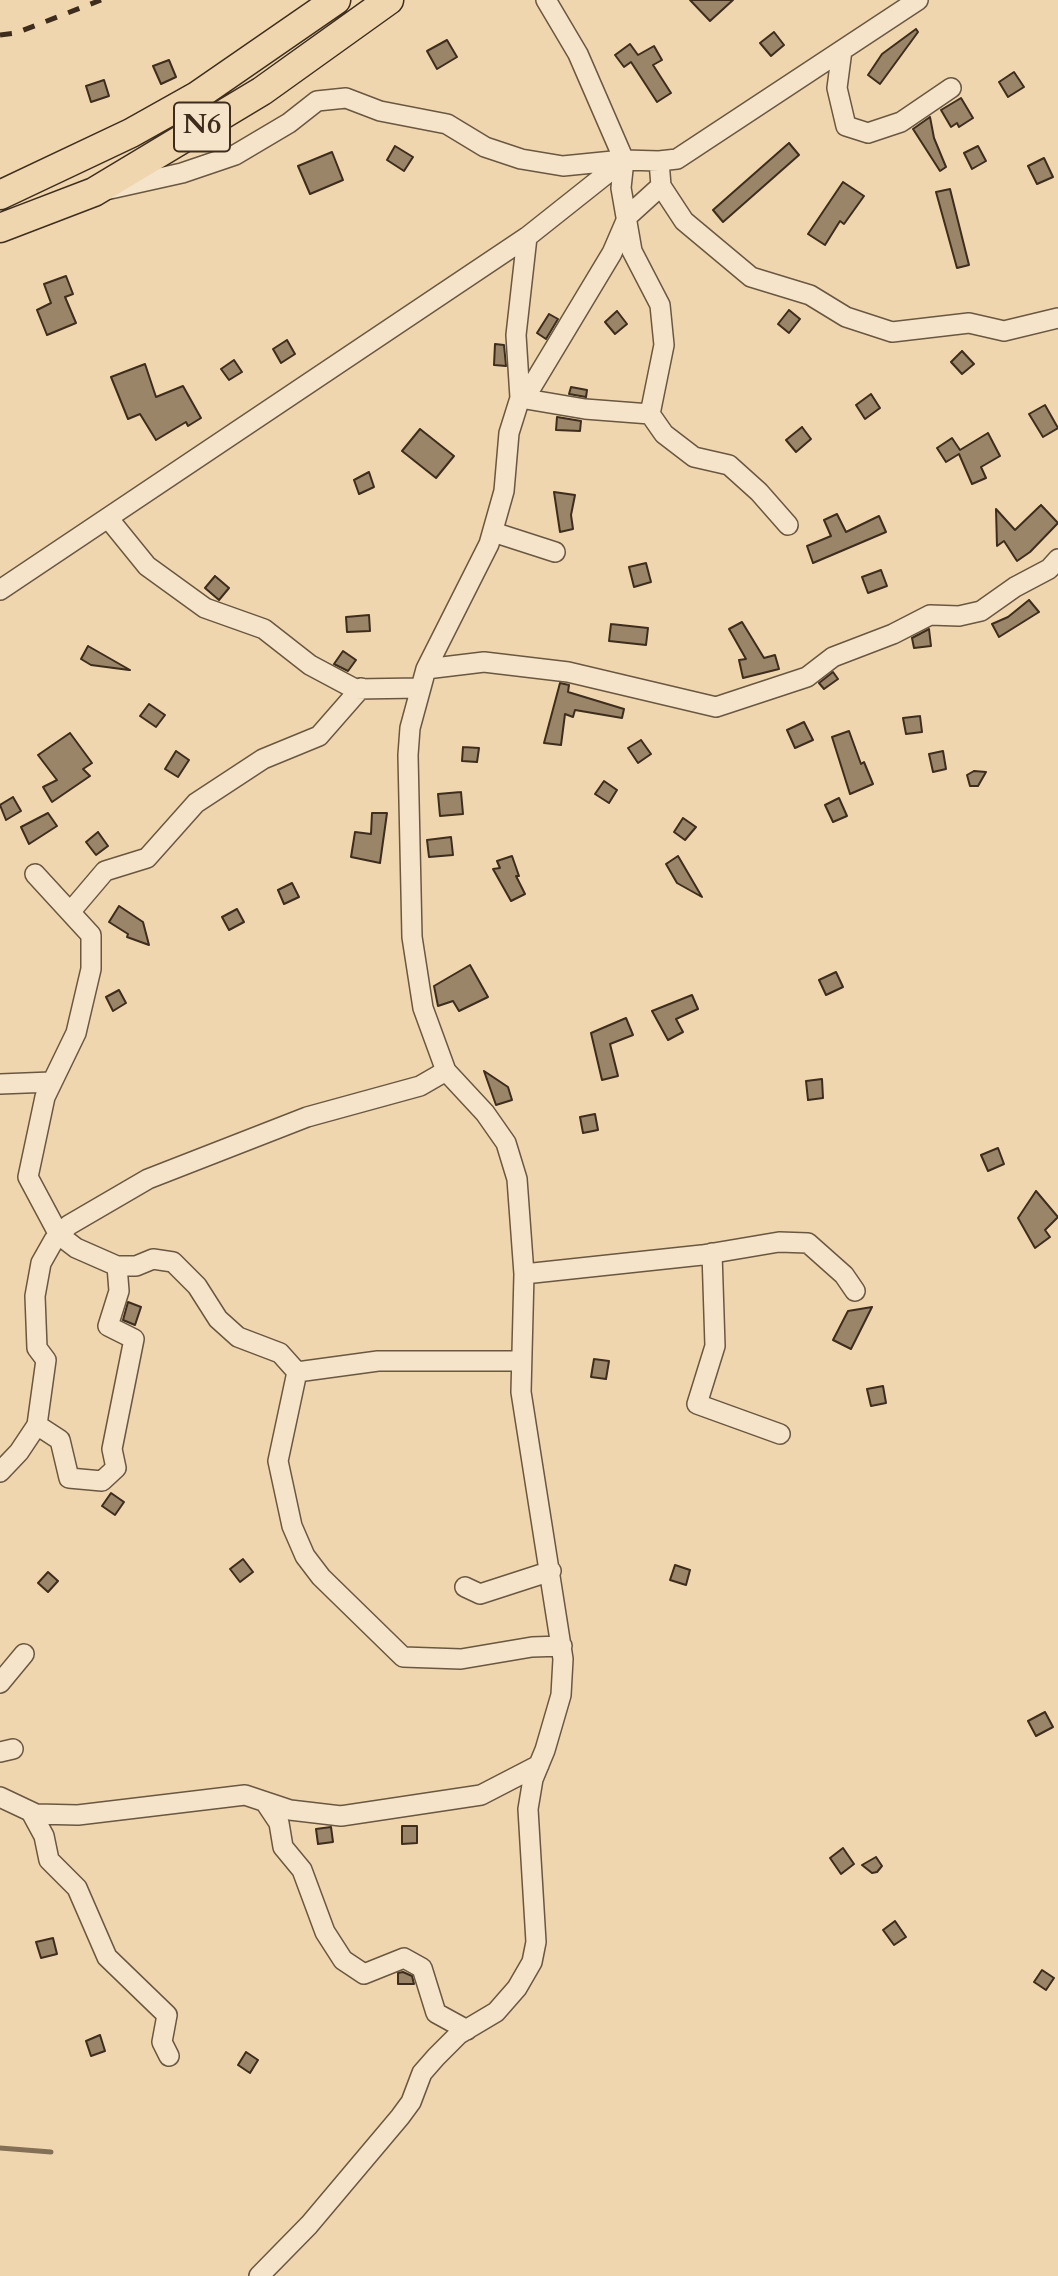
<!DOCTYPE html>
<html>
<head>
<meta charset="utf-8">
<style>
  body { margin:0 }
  canvas { display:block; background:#efd6ae }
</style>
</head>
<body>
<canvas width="1058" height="2276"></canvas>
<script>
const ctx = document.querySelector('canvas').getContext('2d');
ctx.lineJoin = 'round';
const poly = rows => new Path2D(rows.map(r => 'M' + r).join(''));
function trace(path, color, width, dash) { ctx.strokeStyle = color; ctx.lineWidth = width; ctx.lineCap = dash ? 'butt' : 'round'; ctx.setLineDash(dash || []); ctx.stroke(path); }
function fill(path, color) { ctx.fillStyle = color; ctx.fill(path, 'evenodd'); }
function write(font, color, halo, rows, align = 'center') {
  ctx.font = font + ' Cardo,serif'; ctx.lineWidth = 7; ctx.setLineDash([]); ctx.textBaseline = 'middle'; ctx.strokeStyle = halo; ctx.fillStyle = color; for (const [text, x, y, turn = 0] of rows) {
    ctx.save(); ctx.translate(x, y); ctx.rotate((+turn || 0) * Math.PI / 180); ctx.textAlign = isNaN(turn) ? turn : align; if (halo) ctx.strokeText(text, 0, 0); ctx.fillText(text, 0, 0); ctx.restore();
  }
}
trace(poly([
  [0,2148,51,2152]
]), '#847057', 5);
const building = poly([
  [690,0,733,0,710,21,690,0],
  [916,29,918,32,880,84,868,75,882,54,916,29],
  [774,32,784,45,771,56,760,43,774,32],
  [447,40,457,57,437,69,427,51,447,40],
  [630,44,638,55,654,46,662,60,653,65,671,93,657,102,631,62,624,67,615,55,630,44],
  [169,60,176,77,161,84,153,66,169,60],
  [1014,72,1024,87,1008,97,999,82,1014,72],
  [104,80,109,96,91,102,86,86,104,80],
  [961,98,973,118,959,127,957,123,951,127,941,110,961,98],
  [930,117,934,138,946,167,940,171,913,129,930,117],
  [789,143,799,155,723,222,713,210,789,143],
  [395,146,413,157,404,171,387,160,395,146],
  [978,146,986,161,972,169,964,153,978,146],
  [332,152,343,180,310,194,298,166,332,152],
  [1044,158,1053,177,1037,184,1028,166,1044,158],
  [843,182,864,196,844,224,840,221,825,245,808,234,843,182],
  [950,189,969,265,957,268,936,192,950,189],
  [66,276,73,294,65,297,76,323,47,335,37,310,51,303,44,284,66,276],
  [789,310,800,319,789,333,778,324,789,310],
  [617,311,627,324,615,334,605,322,617,311],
  [549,314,558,319,546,339,537,333,549,314],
  [287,340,295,354,281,363,273,349,287,340],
  [495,344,504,345,506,366,494,365,495,344],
  [962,351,974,364,962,374,951,362,962,351],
  [234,360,242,372,229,380,221,369,234,360],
  [145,364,156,397,183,386,201,418,188,426,186,422,156,440,140,414,128,419,111,377,145,364],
  [571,387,587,390,586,397,569,394,571,387],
  [871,394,880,408,865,419,856,405,871,394],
  [1045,405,1058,428,1043,437,1029,414,1045,405],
  [557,417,581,421,580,431,556,430,557,417],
  [802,427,811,439,796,452,786,440,802,427],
  [420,429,454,456,436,478,402,451,420,429],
  [988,433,1000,456,981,467,986,478,972,484,959,454,946,462,937,448,952,438,960,450,988,433],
  [369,472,374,487,359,494,354,480,369,472],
  [554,492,575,495,571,515,573,529,560,532,554,492],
  [1041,505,1058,523,1030,552,1017,561,1004,541,997,546,996,509,1015,530,1041,505],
  [837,514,846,532,879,516,886,532,813,563,807,546,831,536,824,520,837,514],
  [646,563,651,582,634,587,629,567,646,563],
  [881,570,887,586,868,593,862,577,881,570],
  [215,576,229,588,219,600,205,588,215,576],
  [1029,600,1039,612,999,637,992,624,1008,617,1029,600],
  [369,615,370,631,347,632,346,617,369,615],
  [742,622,764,658,775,655,779,669,743,678,739,660,746,659,729,629,742,622],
  [611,624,648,628,646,645,609,641,611,624],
  [929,629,931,646,914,648,912,638,929,629],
  [88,646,130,670,129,670,91,665,81,659,88,646],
  [343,651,356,660,348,671,334,664,343,651],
  [833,672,838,679,824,689,819,683,833,672],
  [560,683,569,685,568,692,624,709,622,718,575,710,573,717,565,714,561,745,544,743,560,683],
  [149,704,165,715,156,727,140,716,149,704],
  [920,716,922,732,906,734,903,718,920,716],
  [804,722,813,740,795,748,787,730,804,722],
  [849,731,861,764,864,762,873,784,850,794,832,737,849,731],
  [70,733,92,763,83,769,90,776,52,802,43,787,57,780,38,755,70,733],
  [641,740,651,754,638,763,628,748,641,740],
  [463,747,479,748,477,762,462,761,463,747],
  [176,751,189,760,178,777,165,769,176,751],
  [943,751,946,769,933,772,929,754,943,751],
  [974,771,986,772,978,786,970,786,967,775,974,771],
  [604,781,617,790,609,803,595,794,604,781],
  [461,792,463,814,440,816,438,794,461,792],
  [13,797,21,811,6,820,0,805,13,797],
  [839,798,847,816,833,822,825,805,839,798],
  [48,813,57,826,29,844,21,827,48,813],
  [372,813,387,813,380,863,351,857,355,832,371,834,372,813],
  [683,818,696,827,685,840,674,832,683,818],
  [98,832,108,846,96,855,86,842,98,832],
  [451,837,453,855,429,857,427,840,451,837],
  [512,856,519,876,516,876,525,894,511,901,493,869,500,868,497,861,512,856],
  [678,856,702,897,677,883,666,864,678,856],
  [292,883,299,897,284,904,278,890,292,883],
  [119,906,143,922,149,945,127,937,128,934,109,922,119,906],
  [237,909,244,922,229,930,222,917,237,909],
  [470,965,488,997,459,1011,453,1001,438,1006,434,986,470,965],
  [836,972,843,987,826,995,819,980,836,972],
  [119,990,126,1003,113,1011,106,997,119,990],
  [692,995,698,1009,676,1019,683,1032,668,1040,652,1011,692,995],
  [626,1018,633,1035,610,1044,618,1076,602,1080,591,1033,626,1018],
  [484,1071,508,1087,512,1100,496,1105,484,1071],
  [822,1079,823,1098,808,1100,806,1081,822,1079],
  [595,1114,598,1130,583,1133,580,1117,595,1114],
  [998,1148,1004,1164,988,1171,981,1155,998,1148],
  [1036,1191,1058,1217,1045,1230,1050,1237,1035,1248,1018,1218,1036,1191],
  [128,1302,141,1307,135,1325,123,1320,128,1302],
  [872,1307,851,1349,833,1340,848,1311,872,1307],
  [594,1359,609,1361,606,1379,591,1377,594,1359],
  [883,1386,886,1403,871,1406,867,1389,883,1386],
  [111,1493,124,1502,115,1515,102,1506,111,1493],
  [243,1559,253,1572,240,1582,230,1569,243,1559],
  [675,1565,690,1570,686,1585,670,1580,675,1565],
  [48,1572,58,1581,48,1592,38,1583,48,1572],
  [1045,1712,1053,1727,1036,1736,1028,1721,1045,1712],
  [402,1826,417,1826,417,1843,402,1844,402,1826],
  [331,1827,333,1842,318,1844,316,1829,331,1827],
  [843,1848,854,1864,841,1874,830,1858,843,1848],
  [876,1857,882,1866,877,1872,872,1873,862,1865,876,1857],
  [895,1921,906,1937,894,1945,883,1930,895,1921],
  [53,1938,57,1954,41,1958,36,1942,53,1938],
  [1042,1970,1054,1978,1046,1990,1034,1982,1042,1970],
  [403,1972,412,1976,414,1984,398,1984,398,1973,403,1972],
  [100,2035,105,2051,91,2056,86,2041,100,2035],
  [246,2052,258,2060,250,2073,238,2065,246,2052]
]);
fill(building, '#9a8568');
trace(building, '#3e2d1d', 2);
const minor = poly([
  [546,0,578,54,624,160,659,161,677,159,918,0],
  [842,50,837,88,846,126,868,133,901,122,951,88],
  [624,160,621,188,632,251,660,305,664,345,650,414],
  [659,161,661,186,684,221,751,277,810,295,846,317,892,332,969,323,1004,331,1058,318],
  [110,189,182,173,235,155,289,123,317,101,346,98,380,111,447,124,485,147,521,159,563,166,623,160],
  [520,398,585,409,650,414,664,434,694,457,729,465,759,492,788,525],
  [520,398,532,386,612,253,628,216,661,186],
  [108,518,147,566,205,608,264,629,310,665,355,689,420,688],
  [493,532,555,552],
  [0,590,527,237,624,160],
  [426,669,484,662,568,672,716,707,807,677,833,657,893,634,930,615,959,616,981,611,1015,587,1049,569,1058,559],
  [35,874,91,935,91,969,76,1033,45,1097,28,1177,59,1235,76,1248,117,1266,136,1266,153,1259,173,1262,197,1286,218,1319,238,1337,280,1353,297,1372,378,1361,521,1361],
  [71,911,105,871,147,858,196,803,263,759,319,736,361,688],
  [0,1084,51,1082],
  [712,1253,715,1346,697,1404,780,1434],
  [524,1274,702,1255,779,1242,808,1243,844,1275,855,1291],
  [297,1372,278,1461,292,1526,305,1556,321,1577,403,1657,461,1659,532,1647,562,1646],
  [37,1425,60,1440,69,1478,102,1481,116,1468,112,1449,134,1339,108,1326,119,1291,117,1266],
  [0,1472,19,1452,37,1425,46,1360,37,1348,35,1296,41,1263,54,1240,69,1225,148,1179,307,1117,420,1086,446,1071],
  [465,1587,480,1594,551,1571],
  [0,1683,24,1654],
  [0,1752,13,1749],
  [0,1797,36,1814,78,1815,245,1795,290,1810,341,1816,481,1795,539,1765],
  [265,1802,279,1823,283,1847,302,1870,325,1932,343,1960,364,1974,404,1958,422,1968,436,2013,467,2030],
  [31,1812,44,1836,49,1860,77,1888,107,1957,167,2015,162,2042,169,2056],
  [259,2276,309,2225,400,2117,411,2102,422,2073,436,2057,459,2034,496,2012,517,1988,532,1962,536,1942,528,1809,533,1779,545,1750,561,1695,563,1659,521,1392,524,1274,517,1179,506,1143,485,1113,446,1071,423,1008,412,937,408,755,410,728,426,669,489,544,504,491,509,433,520,398,516,335,527,237]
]);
const highway = poly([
  [0,195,131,133,197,96,336,0],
  [0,228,94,192,262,91,389,0]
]);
trace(minor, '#6a5741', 22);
trace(highway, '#3e2d1d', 31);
trace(minor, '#f5e4ca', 19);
trace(highway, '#efd6ae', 28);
trace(poly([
  [0,35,16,33,101,0]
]), '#3e2d1d', 5, [12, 12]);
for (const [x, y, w] of [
  [202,127,56]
]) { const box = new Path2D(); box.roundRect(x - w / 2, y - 24.5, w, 49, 5); ctx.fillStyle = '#f5e4ca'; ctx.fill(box); trace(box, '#3e2d1d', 2); }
write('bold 28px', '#3e2d1d', null, [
  ["N6",202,127]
]);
</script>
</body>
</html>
